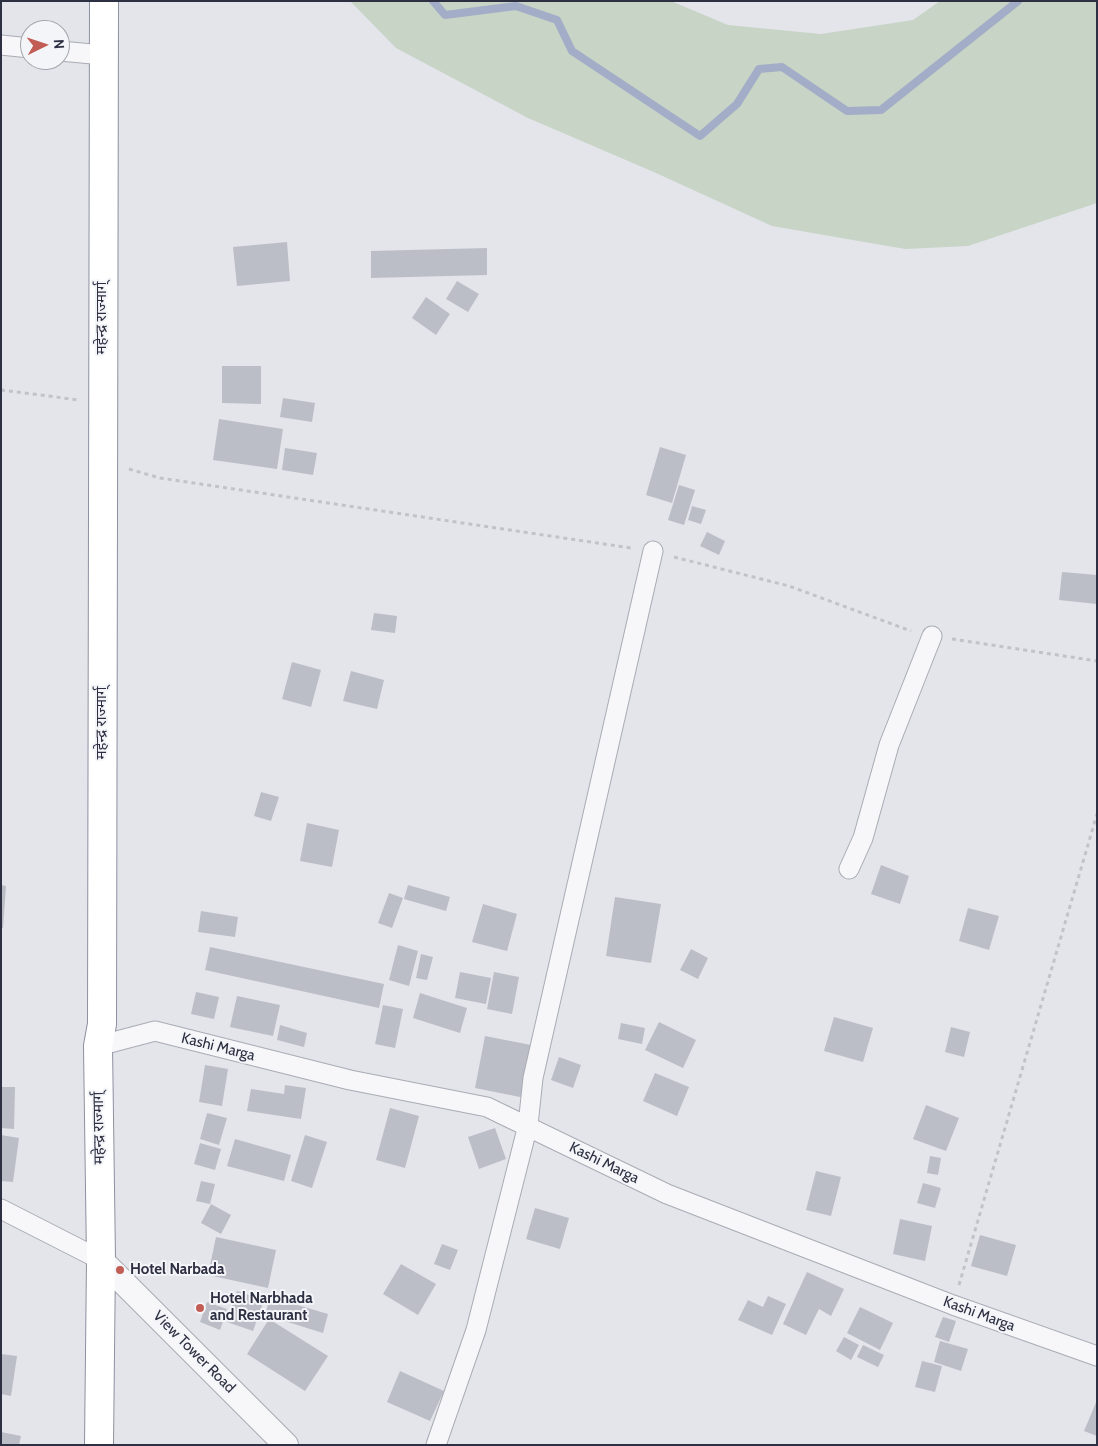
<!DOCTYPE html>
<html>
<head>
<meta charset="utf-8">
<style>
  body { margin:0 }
  #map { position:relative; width:1098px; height:1446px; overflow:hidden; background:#e4e5eb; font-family:Cabin,sans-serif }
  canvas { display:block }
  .frame { position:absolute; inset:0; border:2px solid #2d3042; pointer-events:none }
  .north { position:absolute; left:20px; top:20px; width:50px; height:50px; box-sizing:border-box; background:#f4f5f8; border:1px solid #a4a6af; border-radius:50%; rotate:86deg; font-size:14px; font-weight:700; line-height:20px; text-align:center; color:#2d3042 }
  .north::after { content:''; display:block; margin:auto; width:18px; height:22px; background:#c25d56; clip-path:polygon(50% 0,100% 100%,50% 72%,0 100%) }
</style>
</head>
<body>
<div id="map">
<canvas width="1098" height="1446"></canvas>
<div class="frame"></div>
<div class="north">N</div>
</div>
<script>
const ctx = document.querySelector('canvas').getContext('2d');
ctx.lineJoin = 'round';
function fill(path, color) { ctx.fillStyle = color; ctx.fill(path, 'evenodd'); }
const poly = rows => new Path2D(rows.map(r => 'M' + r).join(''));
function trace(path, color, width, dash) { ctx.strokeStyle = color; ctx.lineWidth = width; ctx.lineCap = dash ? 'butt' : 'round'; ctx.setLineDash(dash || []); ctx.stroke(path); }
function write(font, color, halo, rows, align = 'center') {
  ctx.font = font + ' Cabin,"Noto Sans Devanagari",sans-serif'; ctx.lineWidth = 4; ctx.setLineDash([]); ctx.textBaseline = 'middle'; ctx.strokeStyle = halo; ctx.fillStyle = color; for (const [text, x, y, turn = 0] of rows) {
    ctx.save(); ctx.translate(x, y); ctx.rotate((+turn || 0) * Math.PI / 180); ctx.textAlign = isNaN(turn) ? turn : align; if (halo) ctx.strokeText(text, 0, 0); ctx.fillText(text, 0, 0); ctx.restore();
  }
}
fill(poly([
  [350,1,671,1,728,25,821,34,913,20,940,1,1097,1,1097,203,968,246,905,249,772,226,656,173,528,118,396,48]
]), '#c7d4c6');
trace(poly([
  [433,1,445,15,516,6,557,20,572,51,700,136,737,104,759,69,782,67,847,111,881,110,1018,1]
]), '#a3adc7', 8);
fill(poly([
  [287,242,290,281,237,286,233,247],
  [487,248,487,275,371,278,371,251],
  [457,281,479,294,468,312,446,299],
  [426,297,450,314,436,335,412,318],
  [222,366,261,366,261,404,222,403],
  [283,398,315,403,312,422,280,417],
  [219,419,283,429,277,469,213,460],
  [660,447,686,455,672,503,646,495],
  [285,448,317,453,313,475,282,470],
  [679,485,695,490,684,525,668,520],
  [692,506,706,510,701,524,688,520],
  [707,532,725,541,719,555,700,546],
  [1062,572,1097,575,1097,604,1059,600],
  [374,613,397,616,395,633,371,630],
  [292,662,321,670,311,707,282,699],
  [351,671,384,680,377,709,343,701],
  [261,792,279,797,271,821,254,816],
  [307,823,339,830,332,867,300,861],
  [881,865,909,876,900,904,871,894],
  [1,885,6,886,3,928,1,928],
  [408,885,450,897,446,911,404,899],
  [389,893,403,898,392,928,378,923],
  [615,897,661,904,651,963,606,956],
  [483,904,517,914,507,951,472,942],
  [968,908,999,916,989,950,959,941],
  [201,911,238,917,235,937,198,932],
  [398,945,418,951,409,986,389,980],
  [210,947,384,984,379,1008,205,970],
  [691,949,708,958,698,979,680,970],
  [421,954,433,957,427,980,416,978],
  [460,972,491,978,486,1004,455,998],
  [494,972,519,977,512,1014,487,1009],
  [196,992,219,997,214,1019,191,1014],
  [420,993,467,1008,460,1033,413,1018],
  [237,996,280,1005,273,1036,230,1027],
  [383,1005,403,1009,395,1048,375,1044],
  [834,1017,873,1028,863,1062,824,1051],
  [659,1022,696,1040,683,1068,645,1050],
  [621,1023,645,1028,642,1044,618,1039],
  [280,1025,307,1033,304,1047,277,1040],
  [951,1027,970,1032,964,1057,945,1052],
  [485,1036,536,1046,525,1098,475,1088],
  [559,1057,581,1065,573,1088,551,1080],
  [205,1065,228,1069,222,1106,199,1102],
  [655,1073,689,1087,677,1116,643,1101],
  [285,1085,306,1088,301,1119,247,1111,251,1089,284,1094],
  [1,1087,15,1087,14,1129,1,1128],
  [926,1105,959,1118,946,1151,913,1139],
  [390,1108,419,1116,405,1168,376,1160],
  [207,1113,227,1118,219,1145,200,1139],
  [495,1128,506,1159,479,1169,468,1137],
  [1,1135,19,1138,13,1182,1,1181],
  [305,1135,327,1142,312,1188,291,1181],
  [235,1139,291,1155,284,1181,227,1166],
  [200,1143,221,1149,215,1170,194,1164],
  [930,1156,941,1158,938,1175,927,1173],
  [816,1171,841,1177,831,1216,806,1210],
  [201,1181,215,1184,210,1204,196,1201],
  [923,1183,941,1188,935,1208,917,1203],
  [211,1204,231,1215,221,1234,201,1223],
  [535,1208,569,1218,560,1249,526,1239],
  [900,1219,932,1226,925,1261,893,1254],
  [980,1235,1016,1245,1007,1276,971,1266],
  [216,1237,276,1250,268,1288,208,1275],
  [442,1244,458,1250,450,1270,434,1264],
  [401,1264,436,1284,418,1315,383,1294],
  [807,1272,844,1289,831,1316,819,1309,806,1335,783,1324],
  [237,1291,264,1300,253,1331,227,1322],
  [768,1296,786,1304,772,1335,738,1320,748,1300,763,1307],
  [270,1297,328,1314,323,1333,265,1315],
  [207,1302,227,1309,220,1330,200,1322],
  [860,1307,893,1323,880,1350,847,1333],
  [943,1317,956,1321,949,1342,935,1337],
  [269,1319,328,1356,305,1391,247,1354],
  [844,1337,859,1345,851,1360,836,1351],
  [940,1341,968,1349,961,1371,934,1362],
  [863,1345,884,1355,878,1367,857,1357],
  [1,1354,17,1356,11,1396,1,1394],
  [922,1361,942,1366,935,1392,915,1387],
  [400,1371,444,1391,430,1421,387,1402],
  [1097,1400,1097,1436,1084,1431],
  [1,1432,21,1436,19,1445,1,1445]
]), '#bcbec7');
const minor = poly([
  [1,45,30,48],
  [60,51,103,55],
  [849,869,863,838,889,745,932,636],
  [98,1046,155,1031,350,1080,487,1107,667,1194,953,1305,1097,1356],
  [1,1209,101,1260],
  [436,1445,476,1330,528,1125,533,1078,653,551]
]);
const tertiary = poly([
  [101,1260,286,1445]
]);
const trunk = poly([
  [99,1445,101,1260,98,1046,102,1024,104,1]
]);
trace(minor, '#a9abb5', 21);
trace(tertiary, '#a9abb5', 26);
trace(trunk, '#8d90a0', 30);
trace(poly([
  [1,390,79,400],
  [129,469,160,478,631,548],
  [674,557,789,586,911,631],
  [952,639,1097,661],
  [959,1285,1097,814]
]), '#c2c3c9', 3, [4, 4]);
trace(minor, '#f7f7f9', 19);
trace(tertiary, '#f7f7f9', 24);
trace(trunk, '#fff', 28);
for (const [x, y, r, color] of [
  [120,1270,5,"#c25d56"],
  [200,1308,5,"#c25d56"]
]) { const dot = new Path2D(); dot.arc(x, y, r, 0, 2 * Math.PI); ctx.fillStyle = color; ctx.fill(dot); trace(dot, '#f4f5f8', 2); }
write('15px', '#2d3042', '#f4f5f8', [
  ["महेन्द्र राज्मार्ग्",102,318,-90],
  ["महेन्द्र राज्मार्ग्",102,723,-90],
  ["Kashi Marga",218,1047,14],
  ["महेन्द्र राज्मार्ग्",99,1128,-91],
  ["Kashi Marga",604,1163,26],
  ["Kashi Marga",979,1314,20],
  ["View Tower Road",194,1352,45]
]);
write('bold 15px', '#2d3042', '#f4f5f8', [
  ["Hotel Narbada",130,1270],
  ["Hotel Narbhada",210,1299],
  ["and Restaurant",210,1316]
], 'left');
</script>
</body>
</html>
